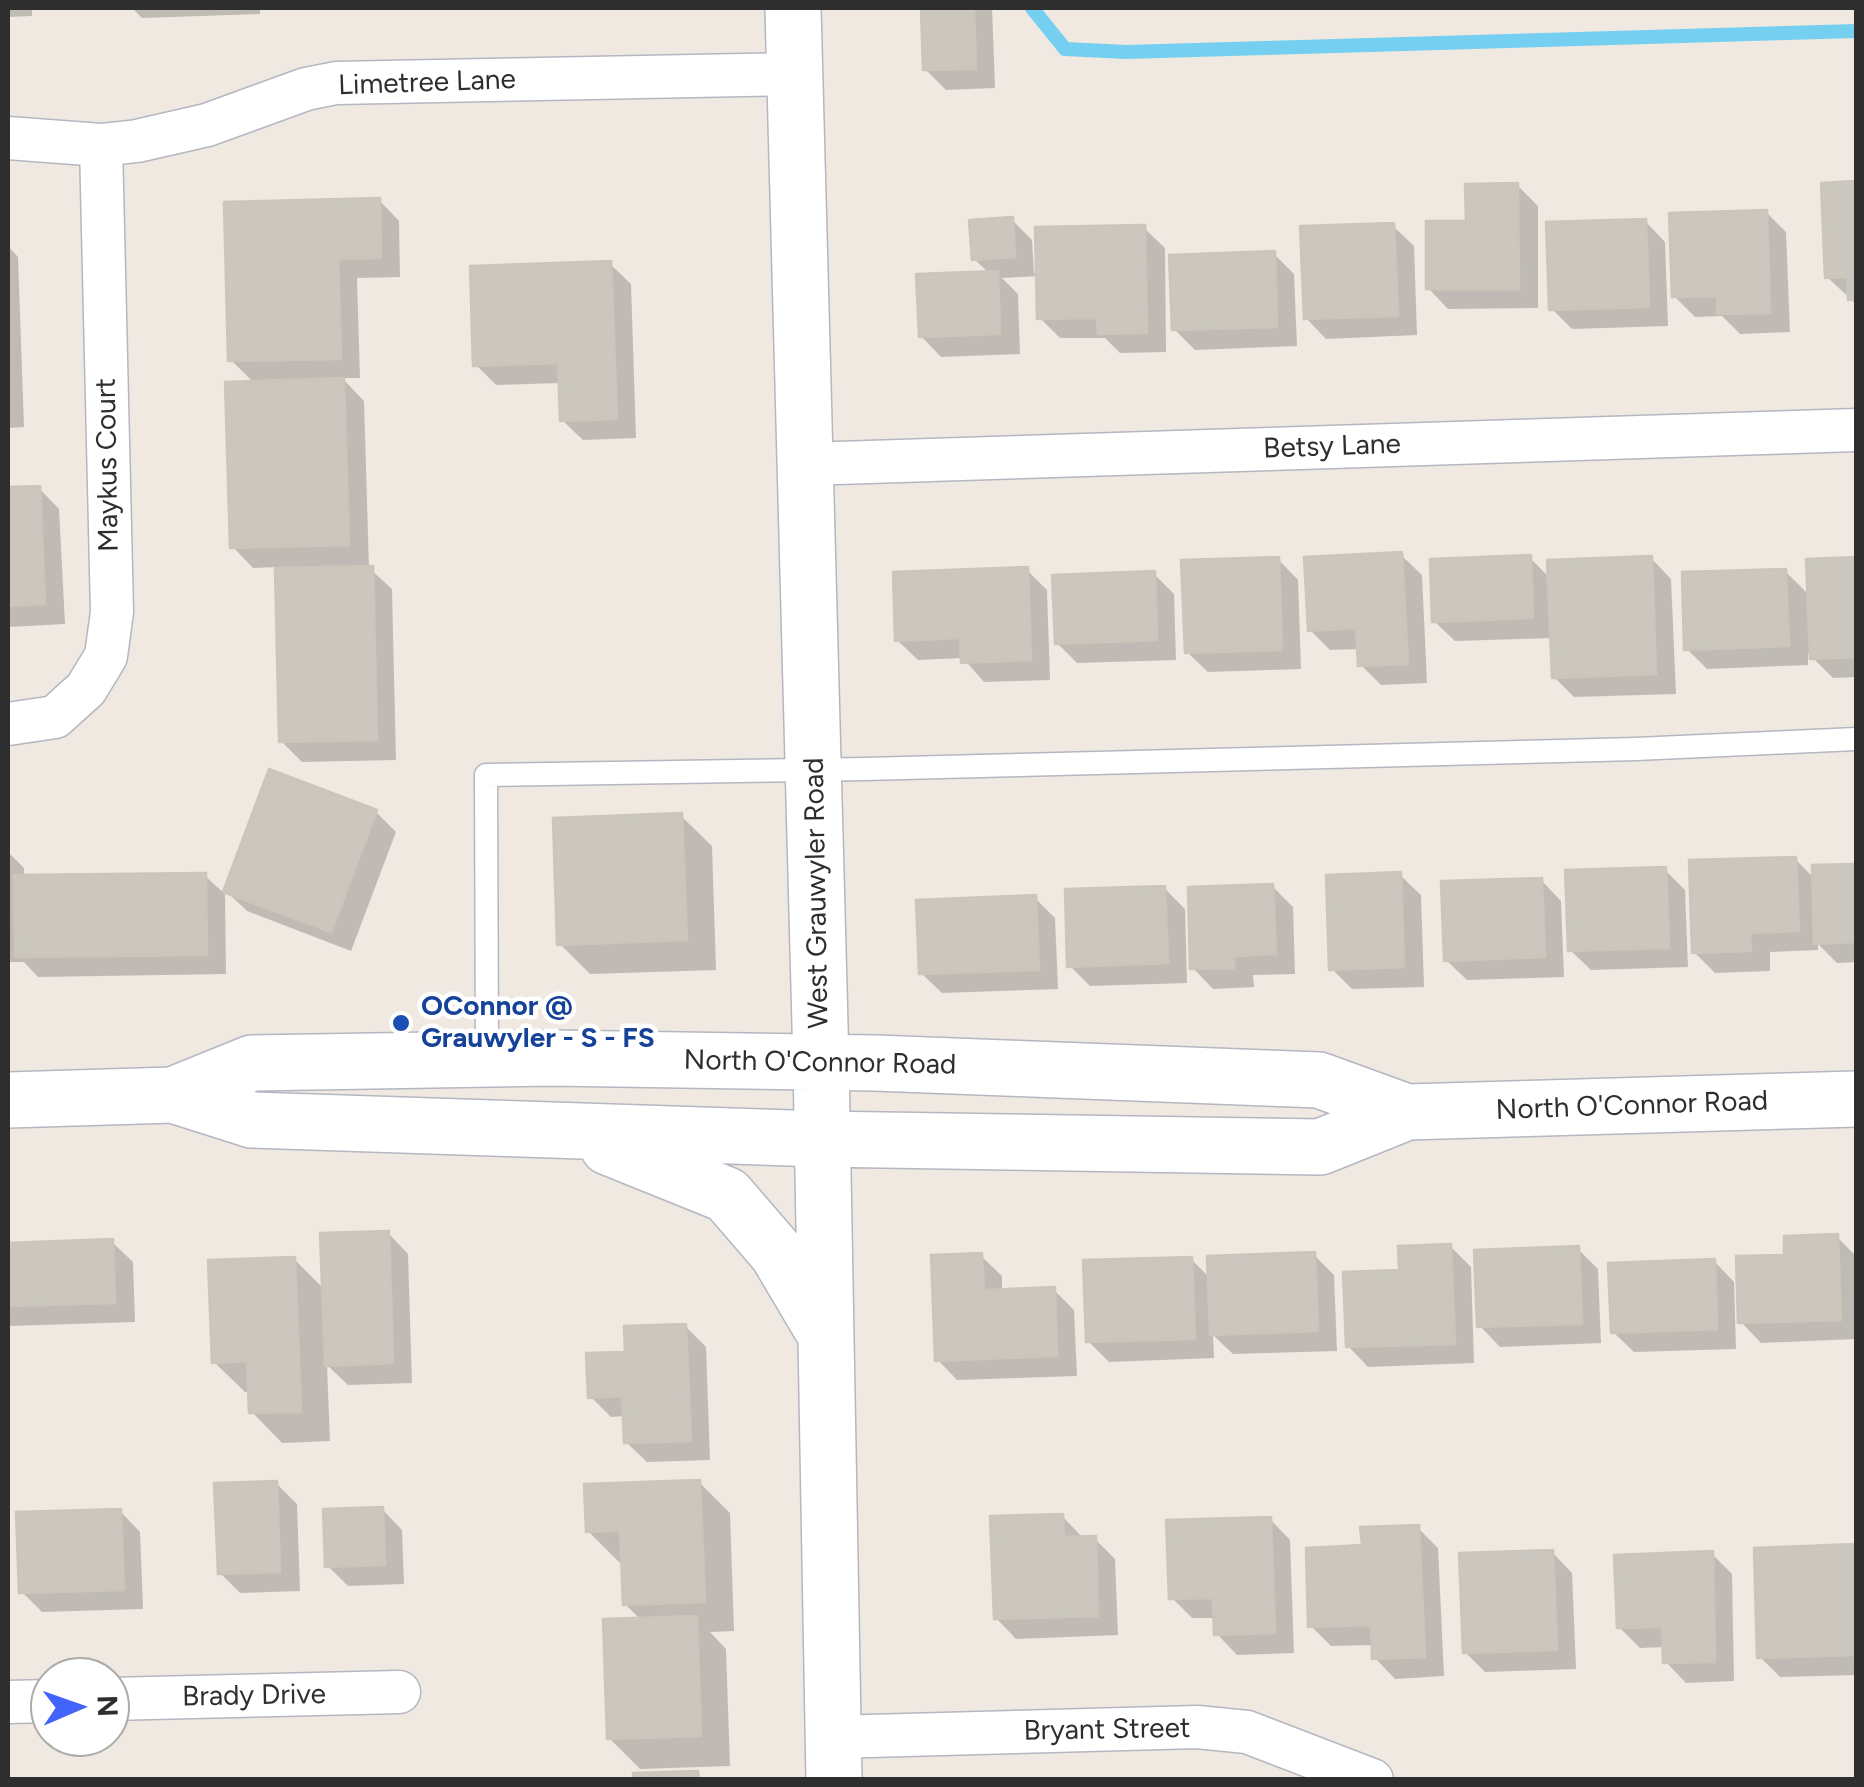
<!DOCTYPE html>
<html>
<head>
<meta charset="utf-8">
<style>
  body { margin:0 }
  #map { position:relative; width:1864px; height:1787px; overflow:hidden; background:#efe9e1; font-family:Figtree,sans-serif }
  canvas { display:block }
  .frame { position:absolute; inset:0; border:10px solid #2e2e2e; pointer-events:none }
  .north { position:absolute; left:30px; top:1657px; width:100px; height:100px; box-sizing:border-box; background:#fff; border:2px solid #ababab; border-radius:50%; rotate:88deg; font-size:28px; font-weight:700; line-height:40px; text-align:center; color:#2e2e2e }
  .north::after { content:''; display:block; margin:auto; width:35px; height:45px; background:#4264fb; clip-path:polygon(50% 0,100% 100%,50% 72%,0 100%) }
</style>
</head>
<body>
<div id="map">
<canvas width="1864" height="1787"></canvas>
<div class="frame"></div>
<div class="north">N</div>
</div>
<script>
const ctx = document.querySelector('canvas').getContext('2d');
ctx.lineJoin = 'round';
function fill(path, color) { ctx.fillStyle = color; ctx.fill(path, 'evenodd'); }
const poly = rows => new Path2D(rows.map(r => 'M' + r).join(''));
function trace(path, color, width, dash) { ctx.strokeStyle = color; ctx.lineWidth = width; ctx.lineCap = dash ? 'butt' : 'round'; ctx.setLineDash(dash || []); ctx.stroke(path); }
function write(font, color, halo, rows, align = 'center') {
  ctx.font = font + ' Figtree,sans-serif'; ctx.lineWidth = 9; ctx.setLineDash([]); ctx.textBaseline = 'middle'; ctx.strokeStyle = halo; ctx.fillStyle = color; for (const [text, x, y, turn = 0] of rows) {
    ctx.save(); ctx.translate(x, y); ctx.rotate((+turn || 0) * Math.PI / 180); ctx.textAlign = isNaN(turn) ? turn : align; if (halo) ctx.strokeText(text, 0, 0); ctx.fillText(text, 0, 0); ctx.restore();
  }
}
fill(poly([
  [8,8,32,8,32,16,8,17],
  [132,8,260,8,260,14,142,18],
  [923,8,992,8,995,88,946,90,925,69],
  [1856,184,1856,304,1827,277,1824,185],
  [1517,185,1538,206,1538,308,1448,309,1428,288,1468,223],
  [379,200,399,221,400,277,357,278,360,378,342,378,364,401,369,568,392,589,396,760,302,762,281,741,278,567,253,568,233,547,254,383,231,360],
  [1766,212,1786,232,1790,332,1740,334,1722,316,1695,317,1674,296],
  [1012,220,1032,240,1034,273,1144,228,1165,248,1166,352,1120,353,1105,338,1060,338,1040,318,1039,276,1002,278,1018,294,1020,354,941,357,921,336,990,274,974,259],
  [1645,221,1665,242,1668,326,1572,329,1552,309],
  [1393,226,1414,246,1417,335,1326,339,1306,318],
  [8,246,18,257,24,427,8,428],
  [1274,254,1294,274,1297,346,1195,350,1174,329],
  [610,264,631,284,636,438,583,440,562,420,561,383,496,385,476,365],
  [39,488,59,509,65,624,8,627,8,490],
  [1401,555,1422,575,1427,683,1381,685,1361,665,1360,649,1330,650,1310,630],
  [1530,558,1551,579,1651,558,1671,579,1676,694,1574,697,1554,677,1553,638,1455,641,1434,621],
  [1278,559,1298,580,1301,669,1208,672,1187,652],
  [1856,560,1856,677,1833,678,1808,653,1808,665,1707,669,1687,649,1785,571,1810,596,1809,561],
  [1027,570,1047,590,1050,680,984,682,963,658,918,660,897,640],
  [1154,574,1174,594,1176,660,1077,663,1057,643],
  [376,812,396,832,351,951,247,911,226,891],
  [681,816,712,846,716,970,590,974,560,944],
  [8,852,24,868,24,877,205,876,225,894,226,974,38,977,24,962,8,962],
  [1795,859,1815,879,1814,868,1856,866,1856,962,1837,963,1818,944,1818,950,1770,952,1770,971,1715,973,1694,952],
  [1665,870,1685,890,1688,967,1591,970,1570,950],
  [1400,875,1421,895,1424,987,1352,989,1332,969],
  [1541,880,1561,901,1564,977,1467,980,1446,960],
  [1272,886,1293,907,1295,974,1253,975,1254,987,1213,989,1193,968],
  [1164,888,1185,909,1187,983,1090,986,1070,966],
  [1035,898,1055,918,1058,989,942,993,921,973],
  [388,1233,408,1254,412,1383,348,1385,327,1365,330,1441,282,1443,252,1412,251,1392,245,1392,214,1362,294,1259,325,1290],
  [1837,1237,1856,1256,1856,1339,1761,1343,1741,1322,1787,1257],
  [112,1242,133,1262,135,1322,10,1326,8,1324,8,1245],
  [1450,1246,1471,1267,1474,1363,1368,1367,1348,1346],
  [1578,1249,1598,1269,1601,1343,1500,1347,1480,1326],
  [1314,1255,1334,1275,1337,1351,1233,1354,1213,1335,1214,1358,1109,1362,1088,1341,1191,1259,1211,1279],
  [981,1256,1002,1276,1002,1291,1054,1290,1074,1310,1077,1376,957,1380,937,1359],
  [1714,1261,1734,1282,1736,1349,1634,1352,1613,1332],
  [685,1326,706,1347,710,1460,647,1462,626,1442,625,1416,611,1417,591,1397,628,1355],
  [699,1482,730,1513,734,1631,710,1632,726,1649,730,1766,640,1769,609,1738,641,1620,625,1604,624,1562,619,1562,588,1531],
  [276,1483,297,1504,300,1591,240,1593,220,1573],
  [382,1509,402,1530,404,1584,348,1586,328,1566],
  [120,1511,140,1532,143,1609,42,1612,22,1592],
  [1062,1516,1082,1537,1095,1539,1115,1559,1118,1635,1016,1639,996,1618],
  [1270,1519,1290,1540,1294,1653,1237,1655,1217,1634,1216,1618,1192,1618,1172,1598],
  [1418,1528,1438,1548,1444,1676,1395,1679,1375,1658,1374,1645,1331,1646,1311,1626,1364,1547],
  [1856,1547,1856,1675,1780,1677,1760,1657,1756,1550],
  [1552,1552,1572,1573,1576,1669,1485,1672,1465,1652],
  [1712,1554,1732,1574,1734,1681,1686,1683,1666,1662,1665,1647,1640,1648,1619,1627]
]), '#0003');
trace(poly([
  [1032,8,1065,49,1126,52,1856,31]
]), '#75cff0', 14);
const building = poly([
  [921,8,974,8,976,69,923,70,921,8],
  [1856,181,1856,299,1848,300,1847,277,1825,278,1821,183,1856,181],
  [1518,183,1519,289,1426,289,1426,221,1466,221,1465,184,1518,183],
  [380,198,381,258,338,259,341,359,228,361,224,202,380,198],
  [1767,210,1770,313,1717,314,1717,296,1672,297,1669,213,1767,210],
  [1013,217,1015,257,972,260,969,220,1013,217],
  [1646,219,1649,307,1549,310,1546,222,1646,219],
  [1394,223,1398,316,1304,319,1300,226,1394,223],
  [1145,225,1147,333,1098,334,1097,318,1037,319,1035,227,1145,225],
  [1275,251,1277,327,1172,330,1169,255,1275,251],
  [611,261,617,419,560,421,558,363,473,366,470,266,611,261],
  [998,271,1000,334,919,337,916,274,998,271],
  [344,378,349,545,230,548,225,382,344,378],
  [40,486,45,604,8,606,8,487,40,486],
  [1402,552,1408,664,1358,666,1356,628,1308,631,1304,557,1402,552],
  [1531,555,1533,618,1432,622,1430,559,1531,555],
  [1652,556,1656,674,1552,678,1547,560,1652,556],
  [1279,557,1282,650,1185,653,1181,560,1279,557],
  [1856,557,1856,657,1810,659,1806,559,1856,557],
  [373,566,377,740,279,742,275,568,373,566],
  [1028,567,1031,660,961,663,960,638,895,641,893,572,1028,567],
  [1786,569,1789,646,1684,650,1682,572,1786,569],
  [1155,571,1157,640,1055,644,1052,575,1155,571],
  [269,769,377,810,331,932,223,892,269,769],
  [682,813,687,940,557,945,553,818,682,813],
  [1796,857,1799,931,1750,933,1751,951,1692,953,1689,860,1796,857],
  [1856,864,1856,942,1814,944,1812,865,1856,864],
  [1666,867,1669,948,1568,951,1565,870,1666,867],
  [1401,872,1404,967,1329,970,1326,875,1401,872],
  [206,873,207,955,15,957,14,875,206,873],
  [1542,878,1545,957,1444,961,1441,881,1542,878],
  [1273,884,1276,954,1234,956,1234,968,1190,969,1188,887,1273,884],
  [1165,886,1168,963,1067,967,1065,889,1165,886],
  [1036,895,1039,970,919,974,916,900,1036,895],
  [389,1231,393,1363,325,1366,320,1233,389,1231],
  [1838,1234,1841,1320,1738,1323,1736,1256,1784,1255,1784,1236,1838,1234],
  [113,1239,115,1303,8,1306,8,1243,113,1239],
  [1451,1244,1455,1344,1346,1347,1343,1272,1399,1270,1398,1246,1451,1244],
  [1579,1246,1582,1324,1477,1327,1474,1250,1579,1246],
  [1315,1252,1318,1331,1210,1335,1207,1256,1315,1252],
  [982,1253,984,1290,1055,1287,1057,1356,935,1361,931,1255,982,1253],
  [295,1257,301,1412,249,1413,247,1361,212,1363,208,1260,295,1257],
  [1192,1257,1195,1339,1086,1342,1083,1260,1192,1257],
  [1715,1259,1717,1329,1611,1333,1608,1263,1715,1259],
  [686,1324,691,1441,624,1443,622,1396,588,1398,586,1353,625,1352,624,1326,686,1324],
  [700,1480,705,1602,623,1605,620,1531,586,1532,584,1484,700,1480],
  [277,1481,280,1572,218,1574,214,1483,277,1481],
  [383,1507,385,1565,325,1567,323,1509,383,1507],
  [121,1509,124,1590,19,1593,16,1512,121,1509],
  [1063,1514,1064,1537,1096,1536,1098,1616,994,1619,990,1516,1063,1514],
  [1271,1517,1275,1633,1214,1635,1213,1598,1169,1599,1166,1520,1271,1517],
  [1419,1525,1425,1657,1372,1659,1371,1625,1308,1627,1306,1548,1362,1545,1360,1527,1419,1525],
  [1856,1544,1856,1655,1757,1658,1754,1548,1856,1544],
  [1553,1550,1557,1650,1463,1653,1459,1553,1553,1550],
  [1713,1551,1715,1662,1663,1663,1662,1627,1617,1628,1614,1555,1713,1551],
  [697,1616,701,1736,607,1739,603,1619,697,1616],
  [698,1771,699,1780,633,1780,633,1773,698,1771]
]);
fill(building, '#cbc7bf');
trace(building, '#cbc5ba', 2.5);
const service = poly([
  [487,1059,486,775,865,769,1636,749,1856,739]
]);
const minor = poly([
  [8,138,101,145,137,141,207,125,306,89,336,83,795,74],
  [807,464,1856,430],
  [8,724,55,717,86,689,106,656,112,612,101,145],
  [110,1699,399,1692],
  [8,1702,50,1701],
  [833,1737,1197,1727,1247,1732,1372,1780]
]);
const secondary = poly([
  [793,8,821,1062,834,1780],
  [173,1095,252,1063,552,1058,875,1063,1319,1080,1407,1112],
  [8,1100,173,1095,252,1120,821,1139,1320,1147,1407,1112,1856,1099],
  [608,1147,727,1195,777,1253,822,1329]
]);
trace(service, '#b4b7c1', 25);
trace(minor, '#b4b7c1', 45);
trace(secondary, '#b4b7c1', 58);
trace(service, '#fff', 22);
trace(minor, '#fff', 42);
trace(secondary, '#fff', 55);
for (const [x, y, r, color] of [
  [401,1023,10,"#1a4fb4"]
]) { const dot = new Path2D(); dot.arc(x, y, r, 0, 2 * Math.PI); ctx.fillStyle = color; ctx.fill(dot); trace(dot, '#fff', 4); }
write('28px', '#2e2e2e', '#fff', [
  ["Limetree Lane",427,83,-2],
  ["Betsy Lane",1332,447,-2],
  ["Maykus Court",108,465,-91],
  ["West Grauwyler Road",817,893,-91],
  ["North O'Connor Road",820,1063,1],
  ["North O'Connor Road",1632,1106,-2],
  ["Brady Drive",254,1696,-1],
  ["Bryant Street",1107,1730,-1]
]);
write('bold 28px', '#164399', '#fff', [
  ["OConnor @",421,1007],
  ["Grauwyler - S - FS",421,1039]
], 'left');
</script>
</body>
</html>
